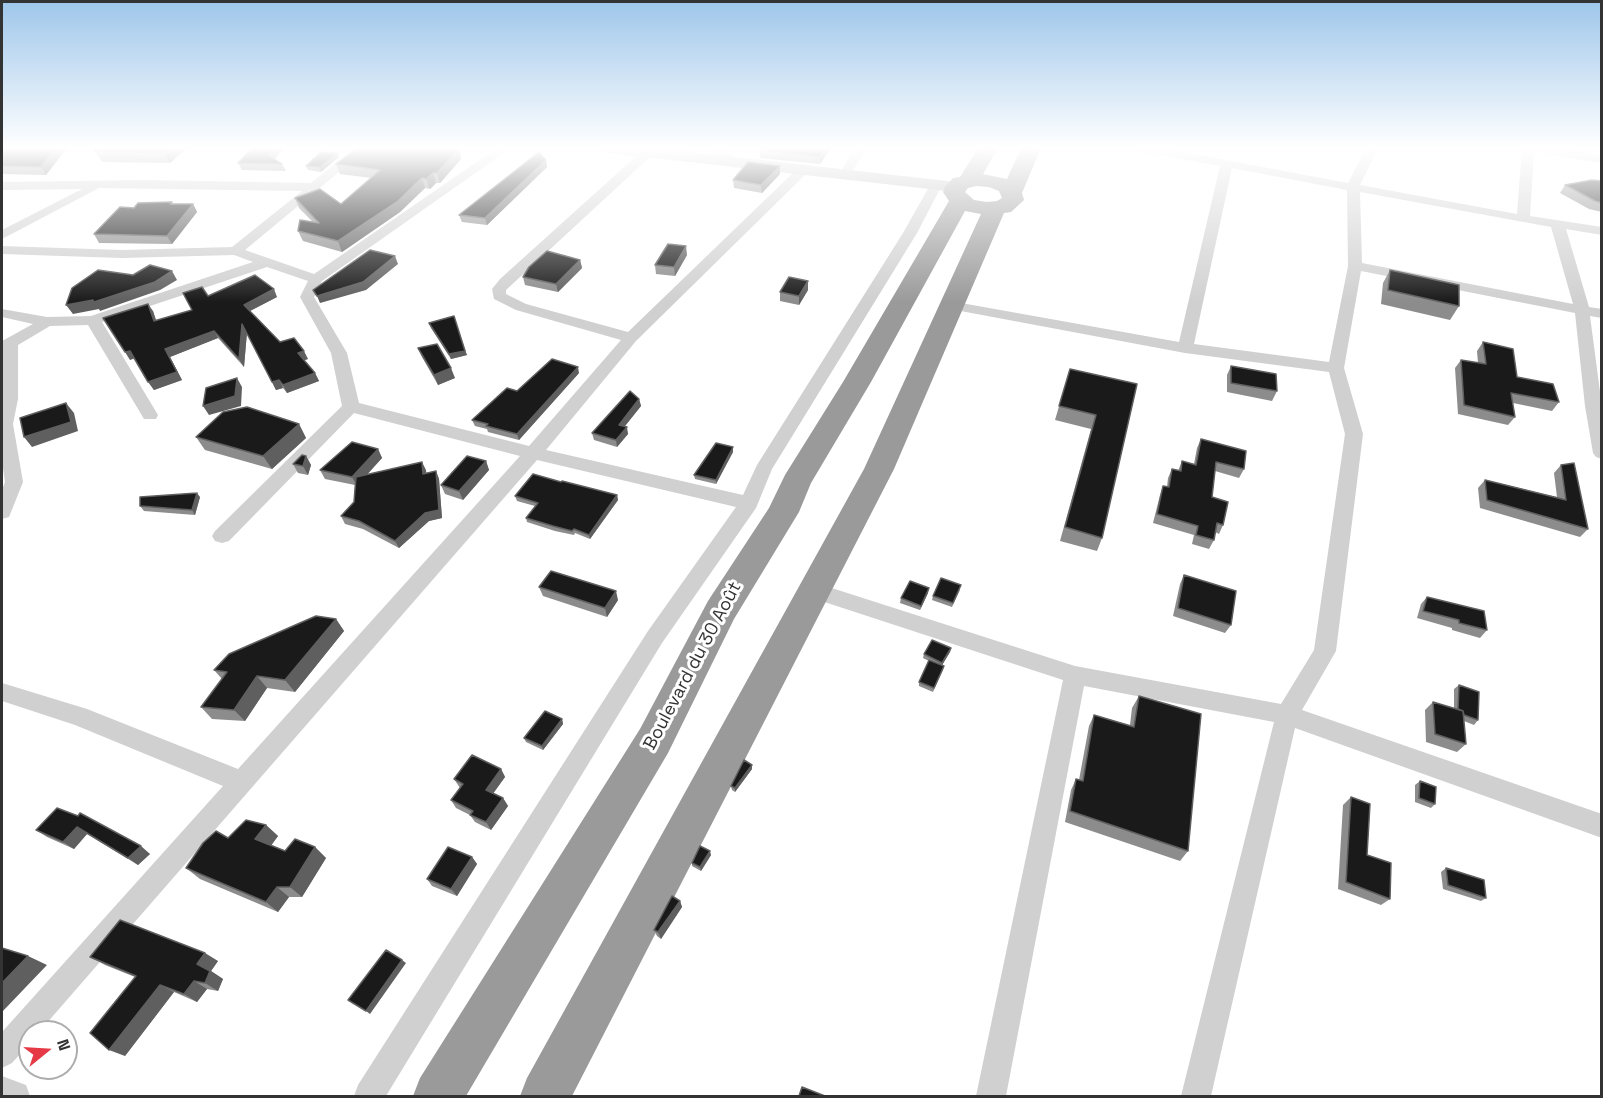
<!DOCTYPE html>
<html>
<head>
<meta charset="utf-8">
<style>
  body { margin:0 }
  #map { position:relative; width:1603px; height:1098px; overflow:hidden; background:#fff; font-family:"Space Grotesk",sans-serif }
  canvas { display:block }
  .frame { position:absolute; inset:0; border:3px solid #333; pointer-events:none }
  .north { position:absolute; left:18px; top:1020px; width:60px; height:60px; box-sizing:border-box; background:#fff; border:2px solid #adadad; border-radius:50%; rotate:72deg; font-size:16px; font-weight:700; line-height:24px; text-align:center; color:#333 }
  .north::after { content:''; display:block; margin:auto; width:21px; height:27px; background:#e63946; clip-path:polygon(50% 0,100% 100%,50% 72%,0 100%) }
</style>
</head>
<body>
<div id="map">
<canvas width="1603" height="1098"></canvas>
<div class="frame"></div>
<div class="north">N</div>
</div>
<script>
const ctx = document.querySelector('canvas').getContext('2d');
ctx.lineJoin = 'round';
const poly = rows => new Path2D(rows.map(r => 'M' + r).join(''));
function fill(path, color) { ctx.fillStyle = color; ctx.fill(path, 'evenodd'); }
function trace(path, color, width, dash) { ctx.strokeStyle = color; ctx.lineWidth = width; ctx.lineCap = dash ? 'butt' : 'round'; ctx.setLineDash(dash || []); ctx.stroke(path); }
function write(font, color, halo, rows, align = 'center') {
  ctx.font = font + ' "Space Grotesk",sans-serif'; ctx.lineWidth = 6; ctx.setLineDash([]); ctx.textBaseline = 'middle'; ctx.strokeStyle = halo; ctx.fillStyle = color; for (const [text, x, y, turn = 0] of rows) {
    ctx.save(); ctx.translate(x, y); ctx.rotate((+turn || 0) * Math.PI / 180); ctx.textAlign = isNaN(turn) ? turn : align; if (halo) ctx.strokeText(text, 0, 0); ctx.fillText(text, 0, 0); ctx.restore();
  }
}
fill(poly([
  [354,148,368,148,245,250,314,274,497,148,511,148,322,281,314,297,347,353,359,403,529,446,621,340,516,310,494,299,492,289,500,279,643,150,651,150,651,156,506,290,506,294,526,304,628,332,798,168,806,168,808,171,806,174,636,341,546,450,743,495,757,465,903,233,930,185,936,181,942,185,917,233,772,469,756,508,662,643,386,1096,354,1096,358,1085,648,631,736,507,537,460,39,1032,30,1032,30,1043,12,1063,2,1068,2,1032,223,786,75,725,2,701,2,683,87,709,238,769,520,456,354,413,229,541,222,543,215,541,212,536,215,531,342,406,331,353,300,297,308,281,267,267,102,322,158,415,156,419,144,419,88,325,50,326,18,345,18,399,13,424,23,482,9,517,2,519,2,490,5,482,2,461,2,341,33,324,2,317,2,309,47,317,91,316,253,262,234,255,122,258,2,254,2,246,122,250,232,247,302,191,99,188,2,239,2,230,82,189,2,190,2,182,145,180,311,183,354,148],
  [710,148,724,148,742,164,736,168,732,167,710,148],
  [855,148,867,148,849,177,841,177,839,174,855,148],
  [1136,148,1162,148,1348,183,1366,148,1378,148,1360,185,1517,214,1522,148,1558,148,1602,155,1602,163,1534,152,1530,216,1602,227,1602,235,1566,229,1589,307,1602,309,1602,318,1590,316,1602,407,1602,459,1596,457,1593,453,1585,406,1575,313,1361,271,1344,368,1363,434,1336,651,1302,710,1602,814,1602,838,1295,728,1211,1096,1181,1096,1274,722,1084,686,1006,1096,976,1096,1063,680,806,596,803,590,806,584,813,582,1075,666,1281,704,1314,650,1345,434,1329,372,1185,353,950,309,943,305,950,301,1179,342,1220,166,1142,152,1136,148],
  [1232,168,1347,190,1348,266,1329,362,1194,344,1232,168],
  [1360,192,1551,227,1573,304,1362,263,1360,192],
  [2,1076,26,1085,30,1096,2,1096,2,1076]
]), '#d0d0d0');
fill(poly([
  [601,148,655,148,956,182,962,183,965,187,962,191,956,192,609,153,601,148]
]), '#bdbdbd');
fill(poly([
  [978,148,998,148,983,174,1007,179,1021,148,1041,148,1022,193,1024,200,1011,212,1004,213,894,469,572,1096,520,1096,527,1078,864,469,981,214,965,211,871,382,811,483,799,512,734,619,668,753,466,1096,413,1096,420,1078,640,729,708,601,769,508,785,475,843,382,949,201,943,192,945,187,953,178,960,177,978,148],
  [976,186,989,187,999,191,1002,198,997,201,987,202,974,200,965,192,968,188,976,186]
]), '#9a9a9a');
fill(poly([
  [2,148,67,148,46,175,2,174],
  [95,148,187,148,170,163,102,162,95,151],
  [831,148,820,164,760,158,760,150],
  [282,150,275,159,282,164,286,171,242,170,238,163],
  [339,157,321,172,308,170,306,166],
  [461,159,440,183,436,183,430,189,425,188,400,212,342,252,303,241,298,231,313,222,299,208,295,198,341,204,371,178,340,174,336,164],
  [546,160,547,167,487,225,462,222,459,215],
  [780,174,762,193,734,188,733,180],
  [1602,181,1602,212,1589,209,1560,193,1565,185],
  [173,204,193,204,197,212,172,244,99,243,94,234,134,208],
  [687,255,675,276,656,274,655,265],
  [580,260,582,268,558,292,525,285,523,277],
  [1390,270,1459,306,1450,320,1381,304,1383,283],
  [808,290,799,305,780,301,780,292],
  [208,296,277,297,250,311,280,342,308,359,304,360,315,373,319,381,287,393,283,388,276,390,247,332,244,367,218,338,170,357,182,380,154,390,134,358,130,360,153,311,156,321,192,310],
  [454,316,467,355,451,359,431,328,429,323],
  [1483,342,1517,377,1559,402,1552,411,1513,403,1515,417,1508,425,1458,414,1455,368,1461,360,1478,363,1477,351],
  [418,348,455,378,438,385,422,357],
  [1231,366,1277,391,1272,401,1227,392,1227,375],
  [1070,369,1137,384,1102,538,1097,551,1060,541,1091,429,1055,420],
  [579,373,519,440,488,432,487,429,475,426,472,420,517,391],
  [639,399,641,406,625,426,628,434,617,447,594,440,592,433],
  [299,424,306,438,272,469,205,450,196,437],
  [1201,439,1244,469,1239,478,1215,471,1212,497,1223,525,1219,534,1215,532,1214,540,1209,549,1192,544,1194,535,1153,523,1160,495,1163,486,1167,487,1168,478,1172,469,1178,471,1182,461,1194,464,1197,448],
  [378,449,382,458,366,475,426,470,426,473,436,471,439,479,442,518,429,521,399,548,363,529,345,524,341,516,354,502,355,485,325,479,320,470],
  [733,452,716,484,695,479,694,475],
  [306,456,311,465,308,475,298,473,293,464],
  [486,461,489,470,463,500,445,494,441,485],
  [1561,465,1588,529,1580,537,1480,508,1478,488,1485,480,1557,497,1554,473],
  [561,482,617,495,618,500,590,539,575,533,574,535,555,531,527,522,526,518,535,506,517,501,515,496],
  [200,497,195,515,144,511,140,506],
  [1184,575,1231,625,1225,633,1173,616,1180,584],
  [539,587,618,600,607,617,543,596],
  [960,590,952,607,932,600,933,596],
  [928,593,920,610,900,603,901,598],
  [1427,597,1487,630,1480,638,1452,630,1452,628,1417,618,1421,604],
  [336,619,344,631,295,692,267,688,245,721,212,719,201,707,222,679,214,670],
  [951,648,950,652,942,665,944,666,943,670,933,692,919,686,919,682,929,661,923,658,924,654],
  [1459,685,1478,720,1474,725,1464,721,1466,744,1457,752,1426,742,1425,710,1433,702,1454,708,1454,689],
  [1139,696,1188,851,1180,861,1065,822,1071,790,1076,779,1079,780,1089,726,1094,715,1130,725,1132,708],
  [562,719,563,724,543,750,526,742,524,738],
  [752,765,752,769,735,792,732,790,731,786],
  [501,769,505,777,493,793,503,798,508,806,491,830,475,822,470,815,456,808,451,800,460,788,454,779],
  [1420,781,1435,804,1431,808,1415,802,1415,785],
  [1351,797,1367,855,1390,899,1381,905,1338,889,1343,805],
  [57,808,150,854,138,865,87,834,74,849,47,837,36,830],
  [266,825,278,836,271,845,285,851,315,847,326,858,302,897,289,897,278,912,200,879,186,868,228,838],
  [711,855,701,871,692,866,692,863],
  [472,857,477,864,457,896,432,886,427,879],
  [1446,868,1486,898,1481,901,1443,889,1441,872],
  [680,901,682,907,661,939,657,936,654,930],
  [90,957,218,961,211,971,223,979,218,991,207,989,197,1002,174,992,125,1056,135,977,105,965]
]), '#8c8c8c');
fill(poly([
  [57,148,67,148,46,175,41,167],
  [169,148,187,148,170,163,164,153],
  [274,148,282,148,282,150,272,162,269,155],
  [826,148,831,148,820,164,820,157],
  [459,149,461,159,440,183,437,173],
  [338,153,339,157,321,172,320,167],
  [546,160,547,167,487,225,485,218],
  [780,166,780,174,762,193,761,185],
  [433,173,436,183,430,189,426,179],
  [422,178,425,188,400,212,342,252,338,241],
  [193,204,197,212,172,244,167,236],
  [686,246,687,255,675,276,674,267],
  [395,256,398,264,366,290,320,303,317,296],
  [580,260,582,268,558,292,556,284],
  [172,271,177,280,160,290,100,311,99,309,73,314,66,305],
  [808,281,808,290,799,305,799,296],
  [274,289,277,297,248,312,244,305],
  [148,304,153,311,159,329,154,321],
  [242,324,247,332,244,367,239,359],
  [214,331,218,338,170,357,182,380,154,390,148,382,165,349],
  [130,351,135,358,130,360,125,352],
  [304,351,308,359,302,361,298,353],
  [465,351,467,355,451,359,449,354],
  [578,367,579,373,519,440,517,434],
  [451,368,455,378,438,385,434,375],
  [315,373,319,381,287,393,283,385],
  [237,378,242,387,241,406,209,415,203,406],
  [279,380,283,388,276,390,272,382],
  [639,399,641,406,621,431,619,425],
  [66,403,74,413,78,431,32,447,24,437],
  [299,424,306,438,272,469,263,456],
  [627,427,628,434,617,447,616,440],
  [733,447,733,452,716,484,716,480],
  [378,449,382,458,357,486,352,477],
  [306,456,311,465,308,475,303,466],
  [486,461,489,470,463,500,459,491],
  [422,462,426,470,427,481,423,474],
  [436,471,439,479,442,518,429,521,399,548,395,541],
  [197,493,200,497,195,515,192,510],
  [617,495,618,500,590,539,589,535],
  [929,588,928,593,920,610,921,606],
  [616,591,618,600,607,617,605,608],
  [336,619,344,631,295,692,285,680],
  [951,648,950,652,941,667,942,663],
  [257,676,267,688,245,721,234,710],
  [562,719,563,724,543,750,542,746],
  [752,765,752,769,735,792,735,788],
  [501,769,505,777,490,798,486,790],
  [503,798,508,806,491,830,486,822],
  [266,825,278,836,268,850,255,839],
  [77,827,87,834,74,849,63,842],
  [141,846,150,854,138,865,128,858],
  [315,847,326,858,302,897,290,887],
  [710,851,711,855,701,871,700,867],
  [472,857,477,864,457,896,451,889],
  [277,887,289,897,278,912,266,902],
  [680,901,682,907,661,939,658,932],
  [205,953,218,961,211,971,223,979,218,991,205,983,197,964],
  [28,956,47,965,2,1012,2,983],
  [402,960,406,963,370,1014,366,1011],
  [194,981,207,989,197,1002,184,994],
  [160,985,174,992,125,1056,109,1050]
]), '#5f5f5f');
const building = poly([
  [2,148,57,148,41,167,2,166,2,148],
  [95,148,169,148,164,153,95,151,95,148],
  [252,148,274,148,269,155,282,164,238,163,252,148],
  [357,148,452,148,459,149,437,173,433,173,426,179,422,178,397,202,338,241,298,231,300,220,319,223,295,198,320,189,341,204,380,170,336,164,357,148],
  [762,148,826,148,820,157,760,150,762,148],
  [321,152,338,153,320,167,306,166,321,152],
  [539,152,546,160,485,218,459,215,539,152],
  [748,162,780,166,761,185,733,180,748,162],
  [1592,180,1602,181,1602,203,1595,201,1565,185,1592,180],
  [172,202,170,204,193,204,167,236,94,234,120,207,134,208,138,203,172,202],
  [668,244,686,246,674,267,655,265,668,244],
  [370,250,395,256,363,282,317,296,313,290,370,250],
  [547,251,580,260,556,284,523,277,529,267,547,251],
  [150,265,172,271,155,282,94,302,93,300,66,305,72,288,98,270,133,275,150,265],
  [1390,270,1459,285,1459,306,1388,290,1390,270],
  [255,275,274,289,244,305,280,342,294,338,304,351,298,353,315,373,283,385,279,380,272,382,242,324,239,359,214,331,165,349,177,372,148,382,130,351,125,352,103,318,148,304,154,321,192,310,183,293,202,287,208,296,255,275],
  [789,277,808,281,799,296,780,292,789,277],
  [454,316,465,351,449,354,429,323,454,316],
  [1483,342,1513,349,1517,377,1553,384,1559,402,1511,393,1515,417,1464,405,1461,360,1486,364,1483,342],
  [437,344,451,368,434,375,418,348,437,344],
  [552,359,578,367,517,434,486,426,488,424,472,420,507,388,517,391,552,359],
  [1231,366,1276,374,1277,391,1231,383,1231,366],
  [1070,369,1137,384,1102,538,1065,527,1096,415,1059,406,1070,369],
  [237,378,235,396,203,406,206,388,237,378],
  [630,391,639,399,619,425,627,427,616,440,592,433,630,391],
  [66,403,71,422,24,437,20,418,66,403],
  [247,407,299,424,263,456,196,437,223,412,247,407],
  [1201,439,1246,451,1244,469,1216,462,1212,497,1228,502,1223,525,1217,523,1214,540,1196,535,1198,526,1157,514,1163,486,1169,487,1172,469,1181,471,1182,461,1196,465,1201,439],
  [352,442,378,449,352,477,320,470,352,442],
  [716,443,733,447,716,480,694,475,716,443],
  [302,455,306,456,303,466,293,464,302,455],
  [467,456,486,461,459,491,441,485,467,456],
  [422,462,423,474,436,471,439,510,425,513,395,541,359,521,341,516,354,502,356,477,422,462],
  [1574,463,1588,529,1487,500,1485,480,1566,500,1561,465,1574,463],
  [533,474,561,482,562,481,617,495,589,535,574,529,572,531,553,526,526,518,538,503,515,496,533,474],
  [197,493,192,510,140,506,140,497,197,493],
  [551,571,616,591,605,608,539,587,551,571],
  [1184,575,1236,591,1231,625,1178,608,1184,575],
  [941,578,961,585,953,603,933,596,941,578],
  [910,581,929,588,921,606,901,598,910,581],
  [1427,597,1484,611,1487,630,1459,623,1459,620,1423,611,1427,597],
  [316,616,336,619,285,680,257,676,234,710,201,707,227,672,214,670,229,654,316,616],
  [932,640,951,648,942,663,924,654,932,640],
  [929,660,944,666,934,688,919,682,929,660],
  [1459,685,1479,692,1478,720,1464,715,1463,711,1458,709,1459,685],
  [1139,696,1201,714,1188,851,1070,811,1076,779,1083,781,1094,715,1134,727,1139,696],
  [1433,702,1463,711,1466,744,1435,734,1433,702],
  [545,711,562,719,542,746,524,738,545,711],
  [472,755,501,769,486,790,503,798,486,822,470,815,473,811,451,800,463,784,454,779,472,755],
  [744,760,752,765,735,788,731,786,744,760],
  [1420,781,1436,787,1435,804,1419,798,1420,781],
  [1351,797,1370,804,1367,855,1391,863,1390,899,1346,882,1351,797],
  [57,808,78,816,80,813,141,846,128,858,77,827,63,842,36,830,57,808],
  [246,820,266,825,255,839,285,851,295,839,315,847,290,887,277,887,266,902,186,868,203,843,216,831,228,838,246,820],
  [700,846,710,851,700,867,692,863,700,846],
  [448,847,472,857,451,889,427,879,448,847],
  [1446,868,1484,880,1486,898,1448,885,1446,868],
  [672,896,680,901,658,932,654,930,672,896],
  [120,920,205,953,197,964,210,971,205,983,194,981,184,994,160,985,109,1050,90,1033,136,976,90,957,120,920],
  [2,948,28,956,2,983,2,948],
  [386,950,402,960,366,1011,348,1000,386,950],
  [802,1087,825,1096,799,1096,802,1087]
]);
fill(building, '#1a1a1a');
trace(building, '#5f5f5f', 1.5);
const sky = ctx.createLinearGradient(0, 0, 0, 302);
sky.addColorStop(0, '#9ec6ea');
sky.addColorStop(0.49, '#fff');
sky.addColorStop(1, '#ffffff00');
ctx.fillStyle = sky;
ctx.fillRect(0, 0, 1603, 302);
write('18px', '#333', '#fff', [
  ["Boulevard du 30 Août",693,666,-62]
]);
</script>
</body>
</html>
